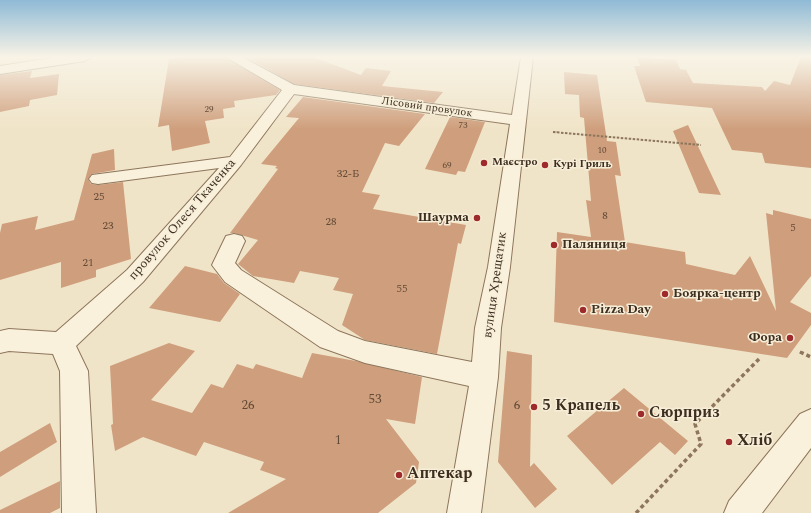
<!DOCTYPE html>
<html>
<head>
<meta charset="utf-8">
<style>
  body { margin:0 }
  canvas { display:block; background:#f0e4c8 }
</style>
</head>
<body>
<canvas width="811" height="513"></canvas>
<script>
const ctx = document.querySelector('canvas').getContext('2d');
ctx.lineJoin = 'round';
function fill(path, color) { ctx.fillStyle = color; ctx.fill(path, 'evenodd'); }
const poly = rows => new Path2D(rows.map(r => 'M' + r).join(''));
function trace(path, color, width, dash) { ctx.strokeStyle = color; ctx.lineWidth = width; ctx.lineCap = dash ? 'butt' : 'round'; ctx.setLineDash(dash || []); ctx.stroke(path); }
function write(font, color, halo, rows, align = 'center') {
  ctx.font = font + ' Spectral,serif'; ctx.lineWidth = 3; ctx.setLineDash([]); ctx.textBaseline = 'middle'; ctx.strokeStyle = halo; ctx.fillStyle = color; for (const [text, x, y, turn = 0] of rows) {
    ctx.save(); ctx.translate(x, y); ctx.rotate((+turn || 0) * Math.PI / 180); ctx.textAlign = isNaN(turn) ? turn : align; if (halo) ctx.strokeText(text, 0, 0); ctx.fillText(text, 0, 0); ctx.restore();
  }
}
fill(poly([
  [181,57,225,57,280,90,276,95,234,101,235,107,223,109,224,118,205,121,210,143,172,151,169,125,158,127,169,59],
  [246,57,313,57,361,75,366,68,391,71,382,86,443,92,434,103,294,84],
  [637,57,676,60,680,69,686,70,693,83,762,87,765,91,774,81,790,85,801,57,811,57,811,168,765,163,762,153,732,150,712,108,646,102,634,66,640,66],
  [32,71,30,78,59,74,57,95,30,100,29,106,0,112,0,75],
  [564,72,597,75,607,141,616,142,621,176,615,175,625,242,685,252,686,264,735,275,750,256,776,311,766,213,773,215,773,210,811,219,811,276,790,302,811,313,811,325,787,358,554,322,557,232,591,237,586,200,591,201,584,118,580,117,579,95,565,94],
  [303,97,425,114,399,146,385,143,362,192,380,195,373,209,466,225,461,244,458,243,437,354,365,340,342,325,353,294,333,290,339,278,300,271,294,283,253,276,238,264,258,240,234,233,230,233,278,169,275,168,277,166,261,164,299,118,286,117],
  [450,117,485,122,465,172,458,171,456,175,425,169],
  [688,125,721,195,699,193,673,131],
  [114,149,115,170,92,174,88,179,91,184,98,185,123,182,131,259,96,270,96,277,61,288,61,262,0,280,0,233,2,224,38,216,35,230,74,220,92,154],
  [185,266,217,274,224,283,240,294,220,322,149,308],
  [169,343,195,351,151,400,192,413,211,384,223,388,237,364,253,369,256,364,302,378,312,353,356,361,422,377,415,424,386,419,419,462,416,483,378,513,228,513,286,479,260,470,264,462,204,442,196,456,143,437,115,451,111,425,113,424,110,366],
  [507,351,532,355,530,467,534,463,557,489,535,508,498,462],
  [624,388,688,441,675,455,660,442,612,485,567,436],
  [50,423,57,442,0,477,0,452],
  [60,481,60,508,50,513,0,513,0,510]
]), '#cf9f7d');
const minor = poly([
  [57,57,91,57,85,61,0,74,0,66,57,57],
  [226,57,242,57,294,85,512,115,521,57,533,57,510,267,501,328,498,377,481,513,447,513,469,386,365,363,320,347,225,282,212,265,226,236,234,234,242,236,245,241,235,263,241,270,338,331,365,341,472,362,475,328,488,267,510,124,294,94,241,165,143,282,76,346,88,371,96,513,62,513,60,371,53,354,9,351,0,353,0,331,9,329,56,332,127,270,219,168,98,184,92,183,89,179,92,175,230,157,282,90,226,57],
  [811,409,811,448,762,513,724,513,729,501,800,414,811,409]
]);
trace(minor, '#8d765c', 2);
trace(poly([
  [553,132,557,132]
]), '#8d765c', 1.5, [2, 1.5]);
trace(poly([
  [553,132,701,145]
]), '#8d765c', 2, [2.5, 1.5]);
trace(poly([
  [800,352,802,353]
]), '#8d765c', 2.5, [3, 2]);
trace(poly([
  [800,352,811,357],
  [636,513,701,444,695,424,759,359]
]), '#8d765c', 3.5, [4, 3]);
fill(minor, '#faf1dc');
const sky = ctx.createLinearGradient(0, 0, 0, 129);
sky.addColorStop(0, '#8fbad6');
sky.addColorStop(0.44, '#f8f3e6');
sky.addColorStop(1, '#f8f3e600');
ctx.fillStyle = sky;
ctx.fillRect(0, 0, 811, 129);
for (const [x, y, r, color] of [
  [484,163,4,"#9e2a2b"],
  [545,165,4,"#9e2a2b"],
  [477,218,4,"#9e2a2b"],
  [554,245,4,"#9e2a2b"],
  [665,294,4,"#9e2a2b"],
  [583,310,4,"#9e2a2b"],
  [790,338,4,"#9e2a2b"],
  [534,407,4,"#9e2a2b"],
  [641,414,4,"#9e2a2b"],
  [729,442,4,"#9e2a2b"],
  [399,475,4,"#9e2a2b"]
]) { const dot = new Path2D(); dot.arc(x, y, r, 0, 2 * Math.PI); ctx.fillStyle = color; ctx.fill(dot); trace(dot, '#f7eed8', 1.5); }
write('9px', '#624a37', null, [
  ["29",209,110],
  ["73",463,126],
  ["10",602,151],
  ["69",447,166]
]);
write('11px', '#3d2e20', '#f7eed8', [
  ["Лісовий провулок",427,108,8]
]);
write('bold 11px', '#3d2e20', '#f7eed8', [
  ["Маєстро",492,163],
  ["Курі Гриль",553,165]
], 'left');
write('11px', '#624a37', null, [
  ["32-Б",348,175],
  ["25",99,198],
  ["8",605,217],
  ["28",331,223],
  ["23",108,227],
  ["5",793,229],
  ["21",88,264],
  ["55",402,290]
]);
write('bold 13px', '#3d2e20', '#f7eed8', [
  ["Шаурма",469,218,"right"],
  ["Паляниця",562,245],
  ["Боярка-центр",673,294],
  ["Pizza Day",591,310],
  ["Фора",782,338,"right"]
], 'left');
write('13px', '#3d2e20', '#f7eed8', [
  ["провулок Олеся Ткаченка",183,220,-49],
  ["вулиця Хрещатик",496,285,-82]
]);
write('13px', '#624a37', null, [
  ["53",375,400],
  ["26",248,406],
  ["6",517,406],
  ["1",338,441]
]);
write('bold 16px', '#3d2e20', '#f7eed8', [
  ["5 Крапель",542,407],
  ["Сюрприз",649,414],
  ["Хліб",737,442],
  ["Аптекар",407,475]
], 'left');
</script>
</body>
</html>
